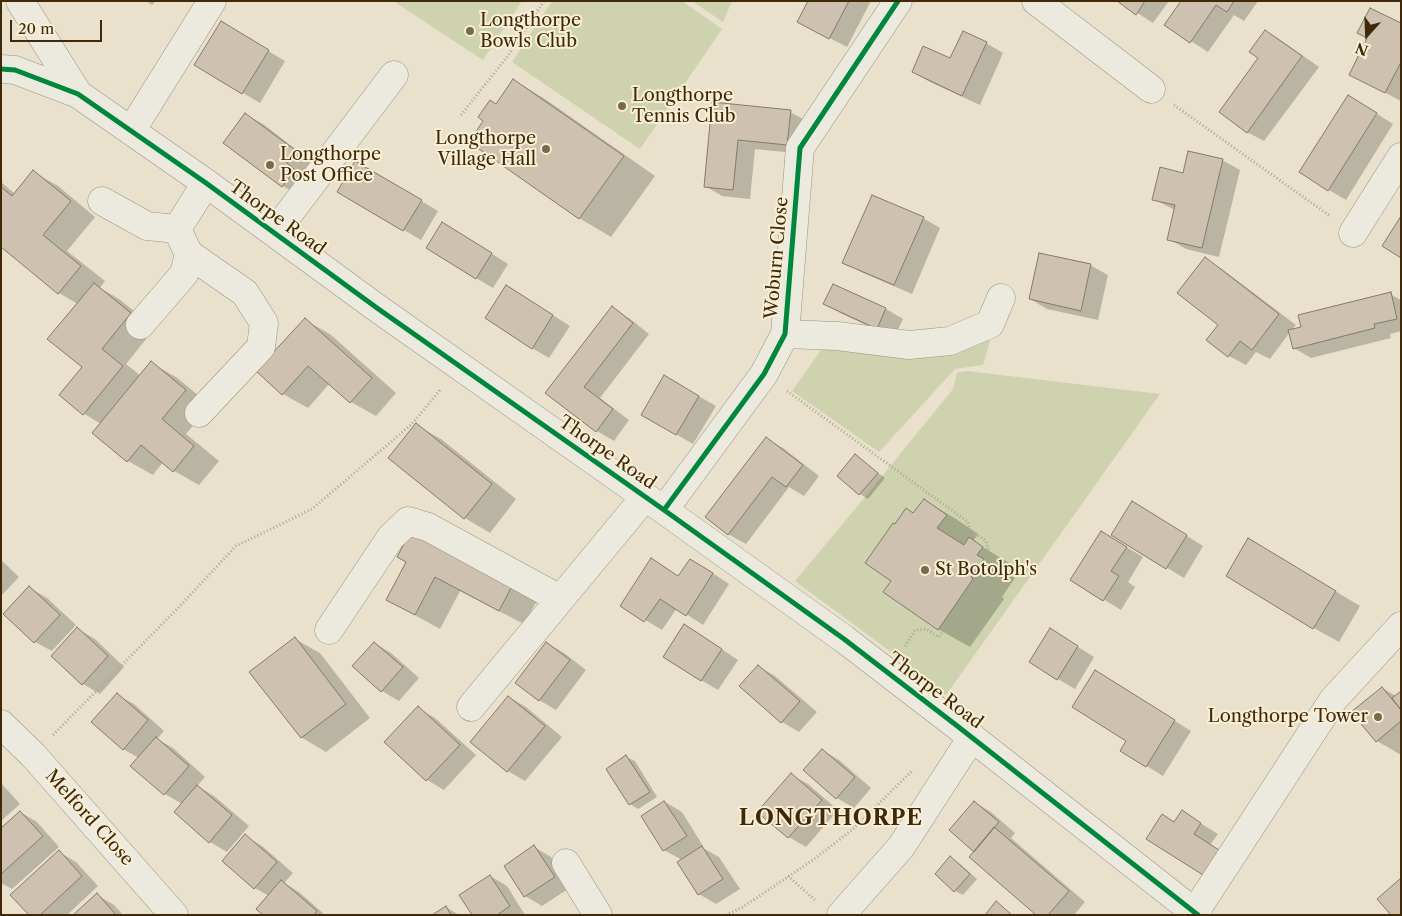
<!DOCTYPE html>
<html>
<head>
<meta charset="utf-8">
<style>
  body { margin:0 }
  #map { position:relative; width:1402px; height:916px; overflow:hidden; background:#e9e1cc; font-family:"Libre Caslon Text",serif }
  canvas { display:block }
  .frame { position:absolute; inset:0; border:2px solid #402909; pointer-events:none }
  .north { position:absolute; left:1342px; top:10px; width:50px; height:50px; -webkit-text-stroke:4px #f8efd6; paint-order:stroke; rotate:200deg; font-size:14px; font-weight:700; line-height:20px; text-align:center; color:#402909 }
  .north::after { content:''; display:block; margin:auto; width:18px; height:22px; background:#402909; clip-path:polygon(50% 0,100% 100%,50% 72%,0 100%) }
  .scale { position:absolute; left:10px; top:20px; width:92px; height:22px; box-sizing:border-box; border:2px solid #402909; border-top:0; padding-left:6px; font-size:15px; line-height:18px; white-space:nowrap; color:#402909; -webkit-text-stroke:4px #f8efd6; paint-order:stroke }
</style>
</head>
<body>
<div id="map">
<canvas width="1402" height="916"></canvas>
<div class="frame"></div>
<div class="north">N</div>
<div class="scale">20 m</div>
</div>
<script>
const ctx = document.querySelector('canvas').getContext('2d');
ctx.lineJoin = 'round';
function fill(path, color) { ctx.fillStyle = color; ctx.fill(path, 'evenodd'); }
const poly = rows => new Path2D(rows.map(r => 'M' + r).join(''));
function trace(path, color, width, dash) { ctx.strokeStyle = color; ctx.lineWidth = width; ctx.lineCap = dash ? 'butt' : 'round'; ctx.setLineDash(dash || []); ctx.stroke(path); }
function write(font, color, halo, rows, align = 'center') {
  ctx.font = font + ' "Libre Caslon Text",serif'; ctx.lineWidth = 4; ctx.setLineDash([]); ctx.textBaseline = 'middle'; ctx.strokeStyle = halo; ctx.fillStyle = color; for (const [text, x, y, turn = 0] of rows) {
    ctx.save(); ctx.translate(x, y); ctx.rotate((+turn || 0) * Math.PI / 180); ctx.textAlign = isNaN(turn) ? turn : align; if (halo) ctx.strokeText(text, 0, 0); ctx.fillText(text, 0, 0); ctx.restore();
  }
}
fill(poly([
  [393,1,522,1,483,60],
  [552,1,682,1,722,29,640,149,512,62],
  [692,1,732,1,723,22],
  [992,334,983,365,955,369,879,452,792,391,826,343],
  [967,371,1160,394,946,695,891,652,795,581,870,491,953,389,957,373]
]), '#ced2ae');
fill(poly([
  [146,1,156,1,152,5],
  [809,1,871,1,847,47,816,31],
  [1119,1,1169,1,1153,23],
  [1182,1,1258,1,1244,21,1234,15,1208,52,1166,25],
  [221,23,285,61,260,103,196,65],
  [1401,24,1401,101,1351,75],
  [1265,31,1282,41,1319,67,1264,141,1247,132],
  [986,43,1003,53,980,105,930,82,913,72,951,60],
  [514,80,545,99,655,176,611,237,579,218,470,142],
  [713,104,790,112,807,121,804,154,755,149,750,199,722,196,705,186],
  [1365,106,1393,124,1346,200,1329,190],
  [246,115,263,124,311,161,302,173,311,180,300,196,283,186,224,143],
  [1222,160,1240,170,1219,257,1186,249,1169,239,1175,210,1153,199,1184,174],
  [356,162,438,211,421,240,339,192],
  [33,172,58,186,95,217,67,251,105,281,100,288,119,299,155,328,126,364,141,376,151,363,176,377,210,405,186,434,219,461,199,485,174,471,163,462,153,475,128,461,101,424,83,413,84,367,78,304,59,293,1,246,1,182,15,194],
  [923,218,940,228,912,294,861,272,844,263],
  [459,233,508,264,493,288,476,278],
  [1205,259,1222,269,1296,325,1291,331,1302,328,1390,294,1401,300,1401,331,1390,334,1391,338,1311,358,1294,348,1290,332,1270,359,1256,352,1246,365,1229,356],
  [1090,265,1108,275,1098,320,1047,309,1030,299],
  [833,285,886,309,903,319,894,338,842,314,825,304],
  [507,286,570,326,549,358,532,348],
  [612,308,629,318,649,334,600,398,629,420,614,441,597,431,547,393],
  [305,320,330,334,396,393,376,416,351,402,330,383,308,408,283,394],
  [665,377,716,406,693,444,643,415],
  [416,425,441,439,516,499,490,533,465,518,390,458],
  [766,439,783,448,819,476,804,496,789,487,746,544,728,534],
  [856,456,885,478,868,499,860,494,839,476],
  [924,500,956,519,978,534,973,541,1014,566,1008,574,1015,578,1002,597,1004,599,970,647,938,629,892,581,895,526,914,514],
  [1150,513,1203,546,1184,578,1113,535],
  [1118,542,1143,557,1128,582,1135,587,1121,610,1072,580],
  [1274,554,1360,606,1339,642,1314,628],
  [1,560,19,577,1,596],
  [408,562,513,585,538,599,524,624,460,591,440,629,413,614],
  [708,570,729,584,703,625,677,608,662,630,622,606,679,577],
  [30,588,47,598,76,625,52,651,35,642],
  [78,629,95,639,124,667,100,694,83,684],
  [702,636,738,660,718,690,701,680],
  [295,639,320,653,370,718,326,752,301,737],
  [1067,640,1094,657,1075,689,1058,679],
  [374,643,391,653,419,678,399,701,382,691,354,666],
  [547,643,564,653,586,670,556,710,539,700],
  [758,666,775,676,817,712,799,732,782,722,740,686],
  [1112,682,1191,731,1163,776,1121,750,1127,741],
  [1382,688,1396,696,1401,693,1401,755,1377,741],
  [117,695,134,704,164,731,157,739,173,748,205,777,197,786,214,796,249,826,227,852,210,842,182,804,165,794,132,766,139,758,123,749],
  [509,697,526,707,562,737,525,781,508,771,472,742],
  [418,708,435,718,476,755,444,790,427,780,386,742],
  [822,750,839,760,871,788,854,808,837,798],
  [626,757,635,761,657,797,638,809,630,804],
  [791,775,808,784,838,810,806,847,789,837,759,811],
  [1,783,20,804,1,821],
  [665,802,682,812,703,846,701,847,719,857,740,889,716,904,699,894,682,860,664,850],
  [974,802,991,812,1015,833,1011,838,1085,902,1074,915,1038,915,975,852],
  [20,812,37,822,59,847,12,889,1,883,1,829],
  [1182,812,1218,834,1210,845,1175,823],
  [245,836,262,846,293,873,284,883,299,892,325,915,265,915,269,896,255,888],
  [534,847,551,857,571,887,542,906,525,896],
  [59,852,76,862,98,886,67,915,31,915],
  [951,858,959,863,977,879,963,895,955,891],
  [490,876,507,886,525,915,474,915],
  [97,895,114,905,123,915,75,915],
  [446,907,459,915,434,915]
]), '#0003');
const building = poly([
  [808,1,849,1,829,39,797,22,808,1],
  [1117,1,1145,1,1136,15,1117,1],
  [1181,1,1234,1,1227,12,1216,5,1190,43,1164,25,1181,1],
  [1370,8,1401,23,1401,62,1385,93,1349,75,1367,38,1357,33,1370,8],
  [221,21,269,50,242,94,194,65,221,21],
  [1265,30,1302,56,1247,133,1219,112,1258,58,1249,52,1265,30],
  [963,31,987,42,962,96,912,72,923,46,950,58,963,31],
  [513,79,624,156,579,219,469,142,483,121,478,117,490,100,496,104,513,79],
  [1348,95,1377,113,1328,191,1299,172,1348,95],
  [712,102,791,110,787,145,738,140,733,190,704,187,712,102],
  [245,113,295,150,286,162,295,170,282,187,223,143,245,113],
  [1188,151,1223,159,1202,248,1167,240,1175,205,1152,200,1160,167,1183,173,1188,151],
  [355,161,422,200,403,231,337,192,355,161],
  [33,170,71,201,43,235,81,266,58,294,1,247,1,187,12,196,33,170],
  [872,195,924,217,894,285,842,263,872,195],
  [1401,216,1401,258,1382,246,1401,216],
  [442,222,492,253,476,279,426,248,442,222],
  [1039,253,1091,264,1081,311,1029,299,1039,253],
  [1205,257,1279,314,1252,350,1240,341,1228,357,1206,340,1218,325,1177,293,1205,257],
  [94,283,131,313,102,349,123,366,83,415,59,395,82,367,47,339,94,283],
  [833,284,886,308,877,329,823,304,833,284],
  [506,285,553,315,532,349,485,318,506,285],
  [1391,292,1397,319,1374,324,1375,328,1293,349,1288,330,1301,327,1298,315,1391,292],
  [612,306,633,323,584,387,613,409,596,432,545,393,612,306],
  [305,318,372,378,350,403,308,366,282,395,256,371,305,318],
  [151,361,186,390,162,419,194,446,173,472,141,445,127,462,92,433,151,361],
  [664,375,699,396,676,435,641,415,664,375],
  [416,423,492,484,464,519,388,458,416,423],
  [766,437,803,465,786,487,772,477,728,535,705,517,766,437],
  [855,454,878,473,859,495,837,476,855,454],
  [924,499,947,515,937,528,964,545,969,537,983,547,977,555,984,559,971,577,973,579,938,630,883,592,891,581,865,563,893,523,895,524,906,508,913,513,924,499],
  [1132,501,1187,535,1166,569,1111,535,1132,501],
  [412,529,513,584,499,611,435,577,415,615,386,600,406,562,397,557,412,529],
  [1101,531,1127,547,1111,571,1119,576,1103,601,1070,580,1101,531],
  [1248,538,1336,591,1313,629,1226,576,1248,538],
  [651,558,678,576,690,559,713,573,686,616,660,599,644,622,620,606,651,558],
  [29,586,60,615,34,643,3,614,29,586],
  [684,624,722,649,701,681,663,657,684,624],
  [77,627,108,656,82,685,51,656,77,627],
  [1050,628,1078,646,1057,680,1029,662,1050,628],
  [295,637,346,704,301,738,249,672,295,637],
  [374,642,403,667,381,692,352,666,374,642],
  [546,642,570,660,539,701,515,683,546,642],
  [758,665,800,701,781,723,739,686,758,665],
  [1095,670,1175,720,1146,767,1120,751,1126,741,1072,707,1095,670],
  [1382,687,1401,710,1401,721,1376,742,1351,712,1382,687],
  [1401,691,1401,710,1392,698,1401,691],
  [117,693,148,720,123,750,91,722,117,693],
  [508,696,545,726,507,772,470,742,508,696],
  [418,706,460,745,426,781,384,742,418,706],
  [156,737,189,766,164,795,130,766,156,737],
  [822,749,855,777,836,799,803,770,822,749],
  [626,755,650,792,629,805,606,769,626,755],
  [791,773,822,800,788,838,757,812,791,773],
  [197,785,232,815,209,843,174,812,197,785],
  [664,801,687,836,663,851,641,816,664,801],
  [974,801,999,822,974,852,949,830,974,801],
  [1182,810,1201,823,1194,834,1219,850,1203,875,1146,839,1162,814,1174,822,1182,810],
  [20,811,43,836,1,874,1,828,20,811],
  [994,827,1069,891,1048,915,1036,915,969,857,994,827],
  [245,834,277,862,254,889,222,861,245,834],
  [534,845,555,877,524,897,504,866,534,845],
  [702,846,723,879,698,895,677,862,702,846],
  [59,850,82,876,40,915,29,915,10,895,59,850],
  [950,856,970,874,954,892,935,874,950,856],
  [490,875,510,906,497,915,472,915,459,895,490,875],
  [1401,878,1401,915,1391,915,1377,899,1401,878],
  [281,880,317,911,314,915,263,915,256,909,281,880],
  [97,893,116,915,73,915,97,893],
  [996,901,1012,915,985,915,996,901],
  [446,906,451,915,432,915,446,906]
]);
fill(building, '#cfc1af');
trace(building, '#827a6b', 1);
const minor = poly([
  [20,1,78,94],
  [1036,1,1151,89],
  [1,69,15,70,78,94,206,183,377,308,664,510,844,639,956,725,1198,915],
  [131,131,212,1],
  [102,201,147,226,177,229],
  [275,232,394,75],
  [1353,233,1401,157],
  [140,325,184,274,189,254],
  [785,334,837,336,909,345,950,341,990,324,1001,298],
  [199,413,261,347,264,323,245,293,189,254,177,229,206,183],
  [664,510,764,374,785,334,800,148,898,1],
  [329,630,391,537,408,521,428,527,560,599],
  [471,707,645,497],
  [1,724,33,755,174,915],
  [566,863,598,915],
  [1195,912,1333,700,1401,626],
  [841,915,901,847,972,737]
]);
trace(minor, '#9b9384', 29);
trace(poly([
  [1174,105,1330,216],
  [461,115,507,57,544,1],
  [787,391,968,522,970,530,986,541,988,549,981,579,939,637,926,629,915,630,904,648],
  [53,735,178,608,236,546,312,509,412,424,440,390],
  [788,876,816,901],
  [726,915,743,907,813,860,853,829,913,770]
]), '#aba69b', 3, [1, 2.5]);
trace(minor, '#ece9de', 28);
trace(poly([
  [1,69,15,70,78,94,206,183,377,308,664,510,844,639,956,725,1198,915],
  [664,510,764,374,785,334,800,148,898,1]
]), '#00873e', 5);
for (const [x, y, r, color] of [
  [470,31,5,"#7b694d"],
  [622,106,5,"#7b694d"],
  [546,149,5,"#7b694d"],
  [270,165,5,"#7b694d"],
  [925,570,5,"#7b694d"],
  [1378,717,5,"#7b694d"]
]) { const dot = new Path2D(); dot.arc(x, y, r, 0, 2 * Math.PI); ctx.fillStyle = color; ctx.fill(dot); trace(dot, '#f8efd6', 2); }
write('18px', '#402909', '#f8efd6', [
  ["Longthorpe",480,21],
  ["Bowls Club",480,42],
  ["Longthorpe",632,96],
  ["Tennis Club",632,117],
  ["Longthorpe",536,139,"right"],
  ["Village Hall",536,160,"right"],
  ["Longthorpe",280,155],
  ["Post Office",280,176],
  ["St Botolph's",935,570],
  ["Longthorpe Tower",1368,717,"right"]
], 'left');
write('18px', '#402909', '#f8efd6', [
  ["Thorpe Road",277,218,36],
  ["Woburn Close",777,258,-85],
  ["Thorpe Road",607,453,35],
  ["Thorpe Road",935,691,37],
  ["Melford Close",89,818,48]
]);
ctx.letterSpacing = '1px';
write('bold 22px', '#402909', '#f8efd6', [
  ["LONGTHORPE",831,819]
]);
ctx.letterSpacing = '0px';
</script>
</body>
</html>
